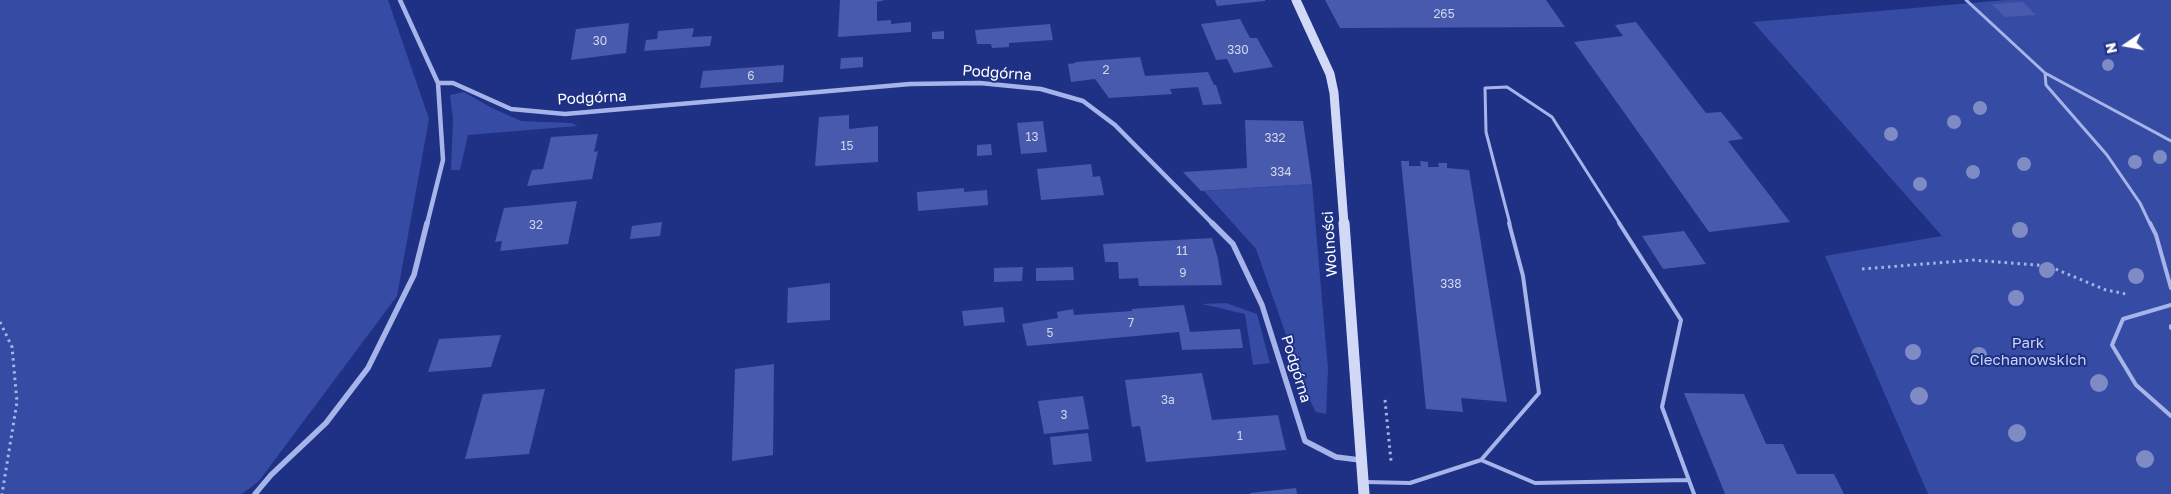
<!DOCTYPE html>
<html>
<head>
<meta charset="utf-8">
<style>
  body { margin:0 }
  #map { position:relative; width:2171px; height:494px; overflow:hidden; background:#1f3185; font-family:"Golos Text",sans-serif }
  canvas { display:block }
  .north { position:absolute; left:2101px; top:20px; width:50px; height:50px; -webkit-text-stroke:4px #1f3185; paint-order:stroke; rotate:258deg; font-size:14px; font-weight:700; line-height:20px; text-align:center; color:#fff }
  .north::after { content:''; display:block; margin:auto; width:18px; height:22px; background:#fff; clip-path:polygon(50% 0,100% 100%,50% 72%,0 100%) }
</style>
</head>
<body>
<div id="map">
<canvas width="2171" height="494"></canvas>
<div class="north">N</div>
</div>
<script>
const ctx = document.querySelector('canvas').getContext('2d');
ctx.lineJoin = 'round';
function fill(path, color) { ctx.fillStyle = color; ctx.fill(path, 'evenodd'); }
const poly = rows => new Path2D(rows.map(r => 'M' + r).join(''));
function trace(path, color, width, dash) { ctx.strokeStyle = color; ctx.lineWidth = width; ctx.lineCap = dash ? 'butt' : 'round'; ctx.setLineDash(dash || []); ctx.stroke(path); }
function write(font, color, halo, rows, align = 'center') {
  ctx.font = font + ' "Golos Text",sans-serif'; ctx.lineWidth = 4; ctx.setLineDash([]); ctx.textBaseline = 'middle'; ctx.strokeStyle = halo; ctx.fillStyle = color; for (const [text, x, y, turn = 0] of rows) {
    ctx.save(); ctx.translate(x, y); ctx.rotate((+turn || 0) * Math.PI / 180); ctx.textAlign = isNaN(turn) ? turn : align; if (halo) ctx.strokeText(text, 0, 0); ctx.fillText(text, 0, 0); ctx.restore();
  }
}
fill(poly([
  [0,0,388,0,429,119,397,296,259,481,242,494,0,494],
  [2006,0,2171,0,2171,494,1928,494,1825,256,1942,236,1753,22],
  [464,92,492,108,521,121,571,123,578,126,468,135,460,170,451,170,453,119,450,95],
  [1312,184,1328,369,1326,414,1316,412,1307,395,1256,249,1204,191],
  [1226,303,1257,314,1270,363,1253,365,1245,314,1202,304]
]), '#364ba4');
fill(poly([
  [840,0,885,0,877,2,877,21,891,20,891,24,911,22,911,32,838,37],
  [1215,0,1265,0,1265,1,1217,6],
  [1325,0,1546,0,1565,27,1340,28],
  [2023,2,2036,15,2005,17,1992,4],
  [1240,19,1250,38,1257,38,1273,67,1234,73,1227,59,1216,60,1201,24],
  [1636,22,1706,113,1721,112,1743,139,1728,141,1790,222,1709,232,1574,42,1623,36,1615,25],
  [629,23,626,53,571,60,576,29],
  [1050,24,1053,40,1009,43,1009,47,992,48,991,44,977,44,975,30],
  [694,28,692,37,712,36,710,46,644,51,646,40,657,39,658,31],
  [944,31,944,39,932,39,932,32],
  [863,57,863,67,840,69,841,58],
  [1140,57,1145,76,1208,72,1214,85,1216,85,1222,104,1203,105,1198,87,1170,89,1172,94,1109,98,1095,79,1071,82,1068,64,1076,63,1075,62],
  [784,65,783,82,700,88,703,71],
  [849,115,849,129,878,126,878,162,815,166,819,117],
  [1245,120,1303,121,1312,184,1201,191,1183,172,1247,168],
  [1043,121,1047,152,1021,154,1017,123],
  [598,134,594,152,598,151,592,179,527,186,532,170,543,169,551,137],
  [991,144,992,155,977,156,977,145],
  [1401,161,1409,161,1409,166,1421,166,1420,161,1428,162,1428,167,1439,167,1438,163,1447,163,1447,168,1469,170,1507,402,1461,398,1463,412,1426,409],
  [1091,164,1093,177,1100,176,1104,195,1041,200,1037,169],
  [964,188,964,192,987,190,988,205,918,211,917,192],
  [577,201,568,244,500,251,502,241,495,242,504,208],
  [662,222,660,236,630,239,632,226],
  [1684,231,1706,264,1663,269,1642,236],
  [1212,238,1218,259,1222,285,1139,286,1138,278,1119,279,1118,262,1105,262,1103,244],
  [1023,267,1022,281,994,282,994,268],
  [1073,267,1074,280,1036,281,1036,268],
  [830,283,830,320,787,323,788,288],
  [1184,305,1190,332,1240,329,1243,348,1182,350,1179,332,1027,346,1022,324,1058,318,1057,312,1073,309,1074,315,1132,311,1132,309],
  [1003,307,1005,322,964,326,962,311],
  [501,335,491,367,428,372,439,339],
  [774,364,773,455,732,461,735,369],
  [1202,373,1212,420,1278,415,1286,450,1146,462,1140,426,1132,427,1125,380],
  [545,389,529,454,465,459,483,394],
  [1684,393,1744,394,1766,444,1783,444,1797,474,1834,474,1844,494,1725,494],
  [1083,396,1089,429,1044,434,1038,401],
  [1088,433,1092,461,1053,465,1050,437],
  [1296,488,1297,494,1250,494,1250,493]
]), '#475aad');
trace(poly([
  [1862,269,1973,260,2048,266,2106,290,2126,294],
  [0,322,12,347,17,402,2,494],
  [1385,400,1391,461]
]), '#a7b4ea', 3, [2.5, 4]);
trace(poly([
  [1966,0,2045,73,2046,85,2107,155,2140,203,2150,224],
  [2045,73,2171,141],
  [1510,224,1486,132,1485,88,1507,87,1552,117,1620,224]
]), '#a7b4ea', 3);
trace(poly([
  [1509,223,1523,276,1539,393,1481,460,1535,483,1688,480],
  [1619,223,1681,320,1662,407,1694,494],
  [2150,223,2156,235,2171,288],
  [2171,305,2123,319,2112,345,2136,385,2171,416],
  [2171,326,2171,328],
  [1365,482,1410,483,1481,460]
]), '#a7b4ea', 4);
trace(poly([
  [400,0,438,83,443,160,427,224],
  [438,83,453,83,511,109,565,114,910,84,980,83,1041,89,1083,101,1115,125,1213,224]
]), '#a7b4ea', 4.5);
trace(poly([
  [1212,223,1233,244,1262,305,1305,441,1336,457,1360,460],
  [255,494,271,475,326,423,368,368,414,275,427,223]
]), '#a7b4ea', 5.5);
trace(poly([
  [1296,0,1330,74,1334,93,1344,224]
]), '#d2d9f7', 9);
trace(poly([
  [1344,223,1364,494]
]), '#d2d9f7', 11);
ctx.fillStyle = '#7e8bc4';
for (const [x, y, r] of [
  [2108,65,6],
  [1980,108,7],
  [1954,122,7],
  [1891,134,7],
  [2160,157,7],
  [2135,162,7],
  [2024,164,7],
  [1973,172,7],
  [1920,184,7],
  [2020,230,8],
  [2047,270,8],
  [2136,276,8],
  [2016,298,8],
  [1913,352,8],
  [1979,355,8],
  [2099,383,9],
  [1919,396,9],
  [2017,433,9],
  [2145,459,9]
]) { ctx.beginPath(); ctx.arc(x, y, r, 0, 2 * Math.PI); ctx.fill(); }
write('12px', '#d1d6ea', null, [
  ["265",1444,14],
  ["30",600,41],
  ["330",1238,50],
  ["2",1106,70],
  ["6",751,76],
  ["13",1032,137],
  ["332",1275,138],
  ["15",847,146],
  ["334",1281,172],
  ["32",536,225],
  ["11",1182,251],
  ["9",1183,273],
  ["338",1451,284],
  ["7",1131,323],
  ["5",1050,333],
  ["3a",1168,400],
  ["3",1064,415],
  ["1",1240,436]
]);
write('15px', '#fff', '#1f3185', [
  ["Podgórna",997,73,4],
  ["Podgórna",592,98,-3],
  ["Wolności",1330,244,-94],
  ["Podgórna",1296,369,73]
]);
write('15px', '#cbd4f7', '#1f3185', [
  ["Park",2028,343],
  ["Ciechanowskich",2028,360]
]);
</script>
</body>
</html>
